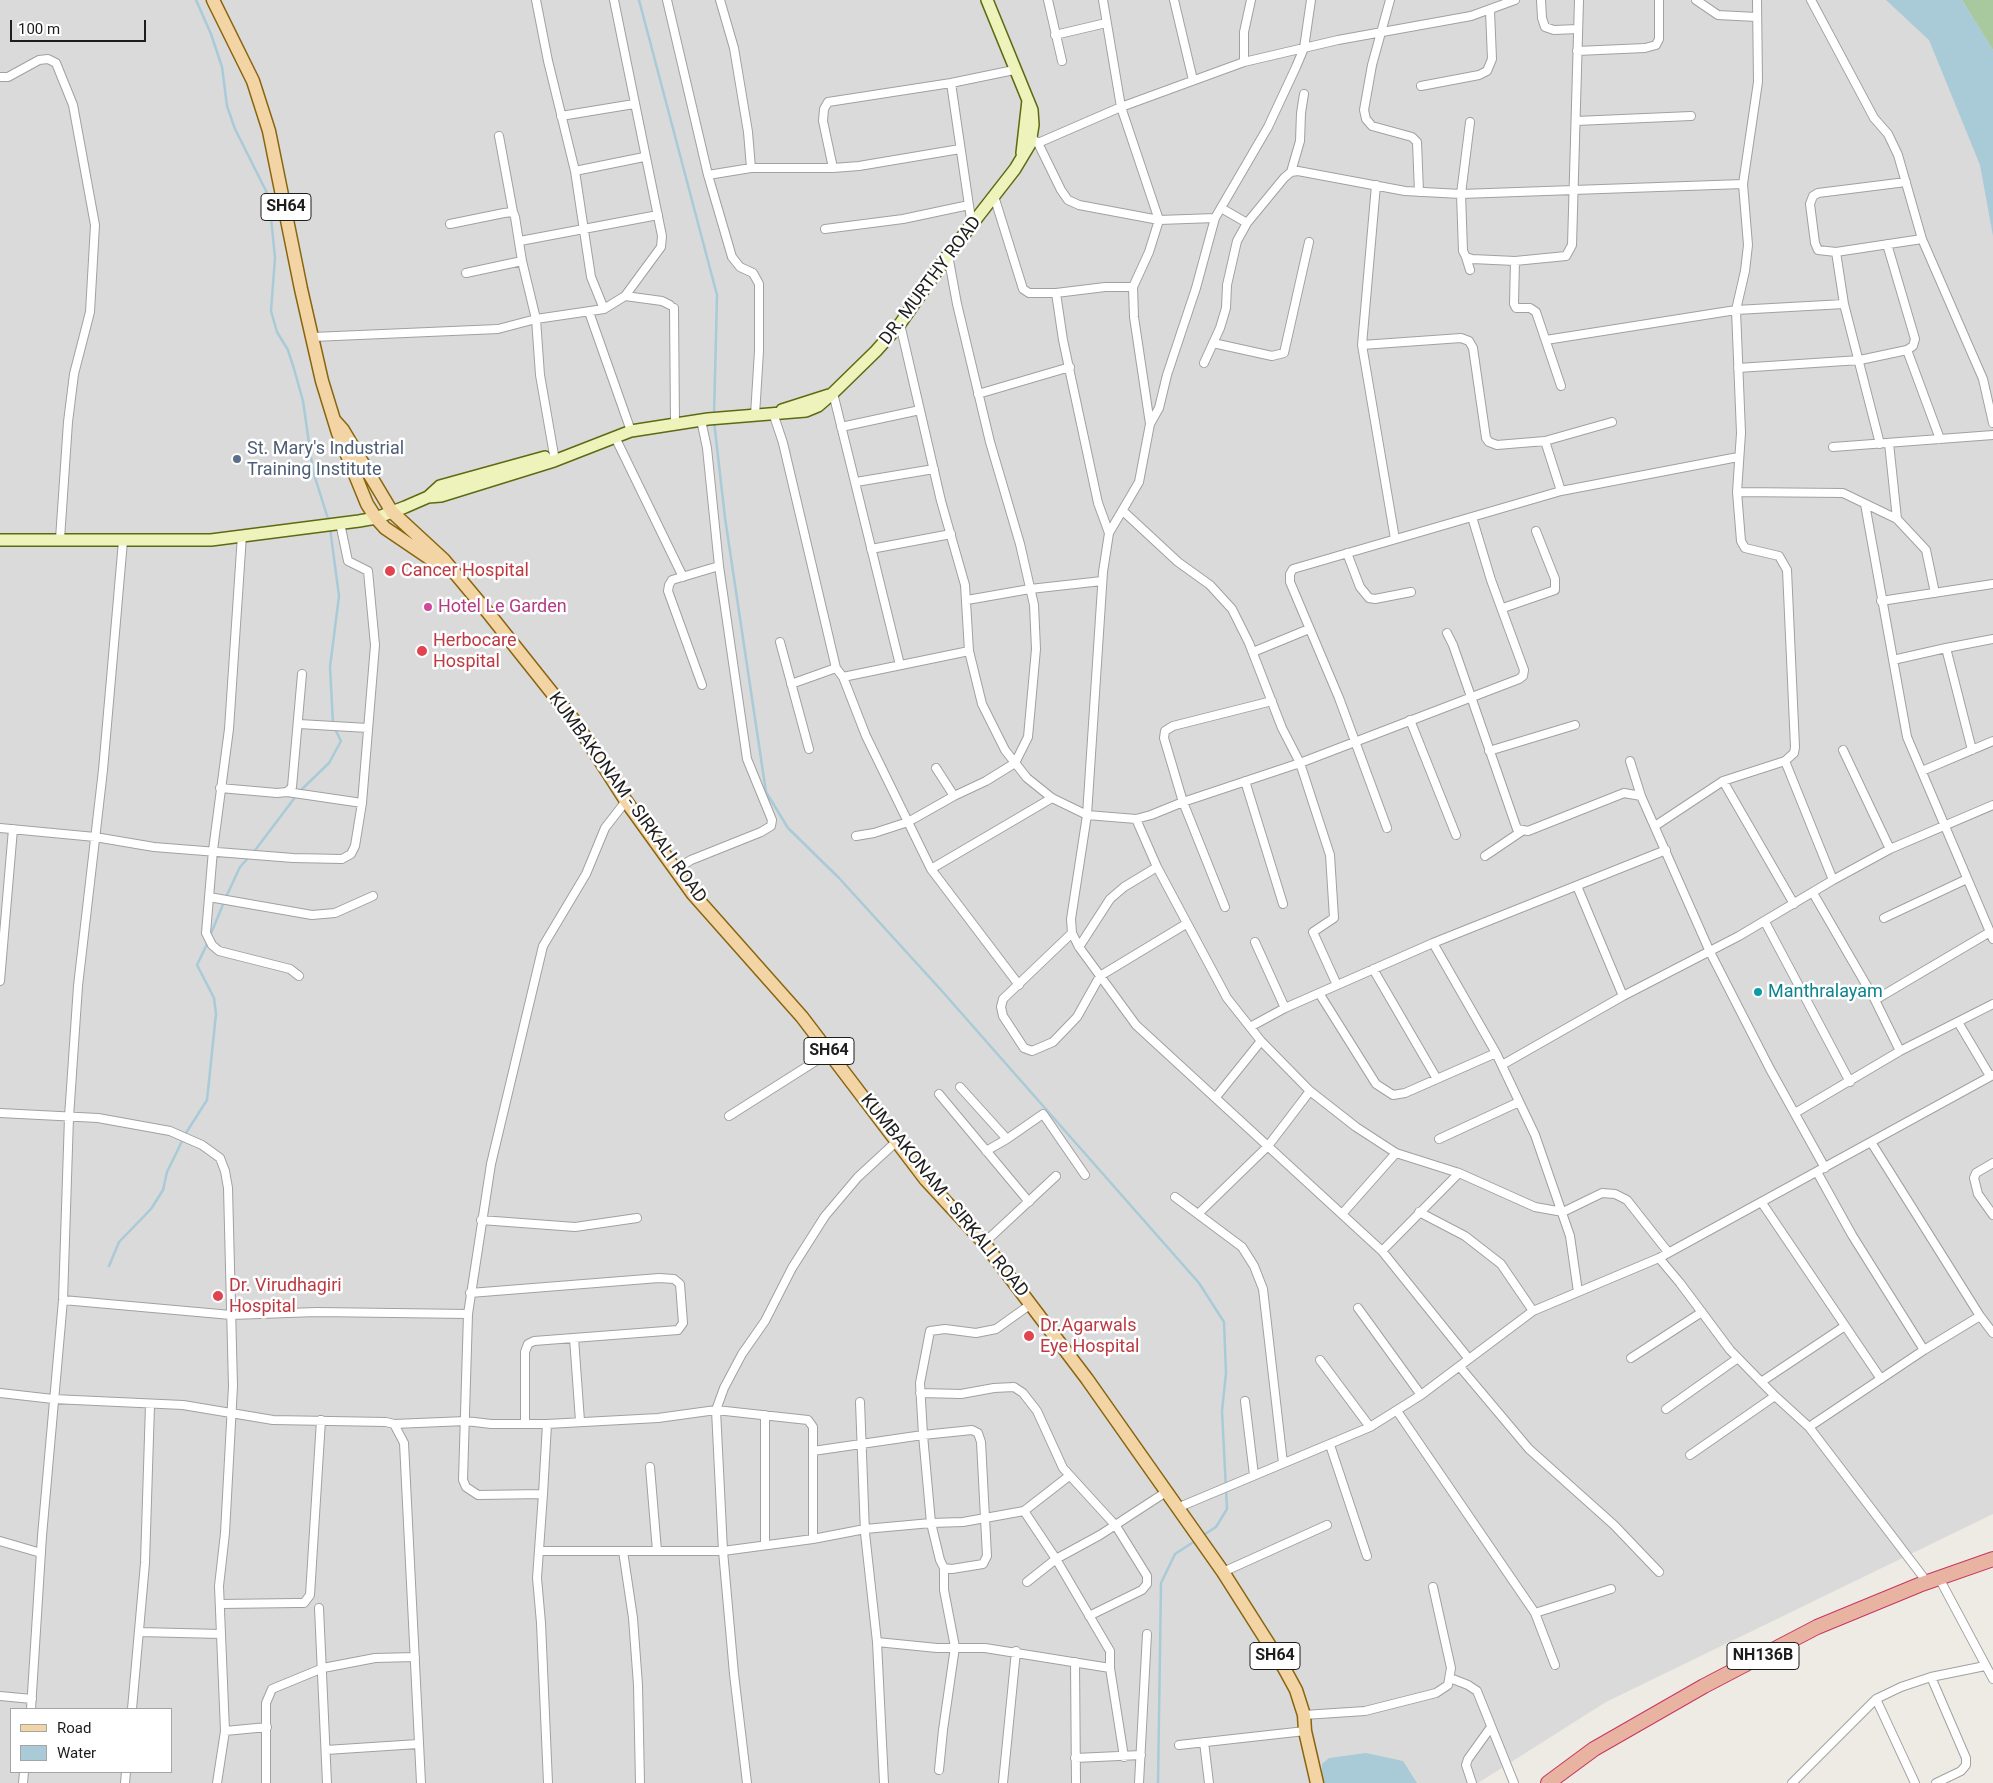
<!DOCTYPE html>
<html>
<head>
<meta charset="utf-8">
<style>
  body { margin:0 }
  #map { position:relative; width:1993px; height:1783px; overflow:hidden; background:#eeebe4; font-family:Roboto,sans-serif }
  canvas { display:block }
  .legend { position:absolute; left:10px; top:1708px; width:162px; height:65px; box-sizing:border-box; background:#fff; border:1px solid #a5a5a5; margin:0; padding:6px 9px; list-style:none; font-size:15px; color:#1d1d1d }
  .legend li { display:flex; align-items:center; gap:10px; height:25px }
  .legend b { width:25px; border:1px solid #a5a5a5 }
  .scale { position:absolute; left:10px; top:20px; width:136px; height:22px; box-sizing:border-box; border:2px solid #1d1d1d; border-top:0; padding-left:6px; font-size:15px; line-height:18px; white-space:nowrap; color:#1d1d1d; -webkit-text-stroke:4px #fff; paint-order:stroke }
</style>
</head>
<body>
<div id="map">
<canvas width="1993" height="1783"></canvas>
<ul class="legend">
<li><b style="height:6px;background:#f3d4a4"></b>Road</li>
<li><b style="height:14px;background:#a8cbd7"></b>Water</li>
</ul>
<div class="scale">100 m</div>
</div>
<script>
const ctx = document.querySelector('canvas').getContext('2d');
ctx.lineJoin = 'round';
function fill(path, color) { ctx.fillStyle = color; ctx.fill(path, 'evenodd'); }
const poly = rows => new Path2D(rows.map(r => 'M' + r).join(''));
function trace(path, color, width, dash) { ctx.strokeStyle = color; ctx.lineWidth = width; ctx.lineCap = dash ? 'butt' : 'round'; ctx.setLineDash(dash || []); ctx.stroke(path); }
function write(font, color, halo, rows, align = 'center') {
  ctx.font = font + ' Roboto,sans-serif'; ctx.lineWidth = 5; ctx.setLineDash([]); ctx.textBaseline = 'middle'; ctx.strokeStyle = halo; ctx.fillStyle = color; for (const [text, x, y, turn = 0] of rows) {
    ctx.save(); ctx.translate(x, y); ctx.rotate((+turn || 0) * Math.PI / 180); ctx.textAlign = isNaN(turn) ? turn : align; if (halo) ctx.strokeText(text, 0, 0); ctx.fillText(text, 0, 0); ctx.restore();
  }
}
fill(poly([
  [0,0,1993,0,1993,1514,1606,1702,1478,1783,0,1783],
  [11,1709,171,1709,171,1772,11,1772]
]), '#dbdada');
fill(poly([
  [1962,0,1993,0,1993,50]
]), '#a8c99d');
fill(poly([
  [1886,0,1962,0,1993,50,1993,236,1980,165,1929,40],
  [1366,1753,1403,1761,1417,1783,1322,1783,1322,1764,1329,1758]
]), '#a8cbd7');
trace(poly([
  [196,0,211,34,222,67,227,106,235,129,269,197,275,258,271,311,277,332,288,350,294,369,303,401,313,471,329,522],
  [639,0,717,295,714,416],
  [714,421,725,518,766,792,788,828,839,878,941,990,1199,1283,1224,1322,1226,1373,1222,1411,1227,1509,1216,1527,1202,1536],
  [330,528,339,596,330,667,333,723],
  [300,791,329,763,341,741,335,729],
  [253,853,296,796],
  [226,897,240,867,249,857],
  [210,936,224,902],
  [109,1266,119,1242,151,1209,163,1190,167,1172,186,1133,207,1100,216,1014,214,998,197,965,208,942],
  [1158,1783,1161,1583,1175,1554,1195,1541]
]), '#a8cbd7', 2.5);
const minor = poly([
  [536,0,548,61,575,171,591,277,604,309],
  [667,0,708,175,732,257,740,267,753,273,759,284,759,351,755,415],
  [720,0,734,48,748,132,751,168],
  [1048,0,1062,61],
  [1103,0,1121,107,1159,220,1149,252,1133,287,1134,317,1150,424],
  [1174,0,1193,80],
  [1311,0,1304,48,1296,67,1268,127,1215,218,1196,288,1167,375,1159,408,1150,424,1139,482,1109,533,1103,572,1087,815,1071,919,1072,933,1079,947,1136,1025,1382,1251,1469,1359],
  [1390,0,1372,65,1364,110,1366,119,1372,126,1412,137,1417,142,1419,192],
  [1541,0,1542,18,1545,27,1554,30,1578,29],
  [1696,0,1718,15,1756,17],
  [1811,0,1874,118,1888,134,1898,155,1922,239,1983,379,1993,423],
  [1055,35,1106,23],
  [1577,51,1645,48,1656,45,1659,39,1659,0],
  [1244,62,1244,32,1251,0],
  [0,77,8,77,39,60,48,59,56,63,73,105,95,225,90,312,74,374,68,422,60,539],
  [951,83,972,226],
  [1421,86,1479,75,1487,71,1492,59,1490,11],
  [561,116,634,104],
  [1576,121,1691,116],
  [1470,122,1461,194,1463,251,1466,257,1472,259,1515,261,1566,256,1572,245,1579,0],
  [499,136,513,212],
  [1032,138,1038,143,1121,107,1244,62,1338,40,1471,16,1515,0],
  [1038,143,1061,190,1068,200,1079,205,1159,220,1215,218],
  [833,168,823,121,824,109,828,102,951,83,1014,70],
  [575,171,644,157],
  [1291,172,1300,141,1301,113,1304,94],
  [708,175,751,168,833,168,859,166,960,149],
  [1906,182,1818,193,1813,196,1810,204,1815,243,1818,250,1836,252,1922,239],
  [1743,184,1758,82,1757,0],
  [1376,185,1362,345,1395,539],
  [994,196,1023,289,1029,293,1056,293,1105,287,1133,287],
  [1221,208,1247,223,1284,178,1291,172,1298,171,1405,191,1461,194,1743,184,1748,245,1745,271,1736,310,1741,433,1737,492,1741,541,1745,548,1779,556,1787,570,1795,747,1794,753,1785,761,1723,781,1655,826],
  [450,224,504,213,513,212,515,217,522,261,536,319,540,375,554,455],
  [825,229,903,219,969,205],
  [520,241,658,215],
  [1836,252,1844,304,1880,444],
  [1466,257,1470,270],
  [1515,261,1514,304,1516,308,1530,308,1536,312,1561,386],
  [466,273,522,261],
  [1056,293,1063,340,1098,503,1109,533],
  [625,296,662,301,670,305],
  [674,308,675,424],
  [589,312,631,431],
  [900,324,941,501,965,585,969,651,982,704,1005,750,1027,778,1052,798,1087,815,1136,819,1151,815,1183,802,1300,763,1519,679,1523,676,1524,670,1491,580,1472,517],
  [313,337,498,329,536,319,604,309,625,296,661,247,662,236,614,0],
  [1546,340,1736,310,1844,304],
  [1213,343,1272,356,1284,353,1309,242],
  [1362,345,1461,338,1469,341,1473,348,1486,438,1489,442,1497,445,1545,441,1612,422],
  [1907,350,1940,439],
  [1204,363,1220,328,1226,308,1227,285,1237,241,1247,223],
  [1738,368,1860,360,1907,350,1913,346,1915,339,1887,244],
  [833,393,900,665],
  [978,394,1070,367],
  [773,413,783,443,836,668,843,677,866,736,931,869,1019,985],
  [841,427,920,410],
  [615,437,683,577],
  [1545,441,1561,491],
  [1889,443,1897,519],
  [1833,447,1993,435],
  [856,482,934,469],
  [1737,492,1843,493,1897,519,1926,550,1935,593],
  [1865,504,1907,737,1993,939],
  [1123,511,1178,562,1210,585,1232,609,1249,643,1282,728,1300,763,1330,855,1334,918,1313,932,1337,985],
  [242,535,229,729,213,850,206,933,212,945,219,951,290,969,299,976],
  [871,549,951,534],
  [1347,553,1360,587,1369,598,1375,599,1411,592],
  [967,600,1030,589,1102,581],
  [1881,601,1993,584],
  [1503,608,1555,590,1555,579,1536,531],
  [1447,633,1453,645,1517,829,1528,831,1624,793,1641,796,1710,952,1770,1069,1825,1168],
  [780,642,809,749],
  [1946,648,1993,639],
  [1253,652,1309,629],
  [1893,660,1946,648,1972,750],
  [843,677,969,651],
  [791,684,836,668],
  [702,685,668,591,669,585,672,580,719,566],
  [1410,720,1456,835],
  [299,724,368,728],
  [1843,750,1890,849],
  [1489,751,1575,725],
  [1630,761,1641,796],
  [1785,761,1833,880],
  [936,768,954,796],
  [1922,771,1993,741],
  [1245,781,1283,904],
  [1723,781,1794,904],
  [220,788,277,793,287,792,292,787,302,674],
  [287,792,362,803],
  [1136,819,1157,867,1227,998,1261,1041,1310,1091,1356,1127,1396,1153,1459,1173,1535,1207,1563,1212,1602,1193,1615,1194,1627,1200,1668,1252],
  [0,828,95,837,154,847,293,858,342,859,351,854,355,846,362,803,375,645,368,571,348,561,340,523],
  [1387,828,1339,698,1290,582,1290,574,1293,569,1561,491,1738,457],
  [856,836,874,833,908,822,954,796,986,781,1015,763,1028,737,1036,649,1034,605,1020,544,990,442,957,304,948,255],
  [1485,856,1522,831],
  [931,869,1052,798],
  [675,870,691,860,761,832,771,826,772,820,747,759,719,566,707,448,701,420],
  [1577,886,1623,996],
  [1813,893,1875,1000,1900,1051],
  [209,897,312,915,335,913,373,896],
  [1225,907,1183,802,1164,738,1165,731,1173,726,1272,701],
  [1884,918,1967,879],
  [1765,922,1850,1082],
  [1072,933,1003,999,1001,1007,1003,1016,1024,1048,1032,1051,1053,1042,1077,1017,1100,976,1186,924],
  [1255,942,1285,1008],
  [1433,943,1496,1053,1535,1135,1570,1236,1578,1292],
  [1079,947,1110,899,1124,887,1157,867],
  [1373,969,1437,1079],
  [0,981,13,829],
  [1319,993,1376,1084,1393,1095,1405,1093,1496,1053],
  [1875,1000,1990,932],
  [1958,1022,1990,1076],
  [1250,1027,1285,1008,1433,943,1666,850],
  [1502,1065,1623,996,1739,936,1833,880,1890,849,1993,805],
  [960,1087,1007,1139,986,1151],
  [939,1094,1029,1202],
  [1216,1097,1261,1041],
  [0,1113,98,1118,170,1131,202,1145,220,1158,225,1171,228,1188,233,1386,225,1533,219,1586,225,1731,217,1783],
  [1795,1113,1900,1051,1993,1004],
  [729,1116,830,1052],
  [1007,1139,1043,1114,1085,1175],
  [1439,1139,1519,1102],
  [1871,1142,1980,1316,1993,1333],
  [1993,1163,1976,1173,1974,1178,1978,1194,1993,1215],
  [1817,1172,1852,1235,1924,1350],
  [1175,1197,1242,1247,1254,1266,1263,1289,1283,1463],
  [1762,1203,1881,1379],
  [1419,1212,1465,1236,1501,1264,1533,1311],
  [1198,1214,1268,1146,1310,1091],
  [1342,1214,1396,1153],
  [481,1220,575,1227,637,1218],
  [984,1243,1056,1176],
  [1382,1251,1459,1173],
  [1659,1258,1680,1283,1730,1350,1775,1396,1809,1427,1927,1582],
  [470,1293,659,1278,674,1279,680,1284,683,1323,678,1330,534,1341,528,1344,525,1352,525,1422],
  [63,1300,231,1315,317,1312,468,1314],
  [1358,1308,1421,1395],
  [574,1338,580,1421],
  [1631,1358,1702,1312],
  [1320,1360,1370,1427],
  [1460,1367,1529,1449,1614,1525,1659,1572],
  [1761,1382,1845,1326],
  [0,1393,53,1399,183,1405,273,1420,386,1422,394,1424,404,1443,421,1783],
  [920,1393,961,1394,994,1388,1014,1387,1023,1393,1037,1411,1063,1468,1116,1526,1147,1576,1147,1584,1142,1590,1089,1616],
  [1245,1401,1254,1475],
  [860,1402,865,1533,877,1642,884,1783],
  [1666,1409,1738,1358],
  [1397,1411,1535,1613,1555,1665],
  [765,1415,765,1545],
  [394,1424,466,1421,491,1424,547,1424,658,1418,716,1410,808,1420,813,1427,813,1539],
  [1809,1427,1924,1350,1980,1316],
  [1330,1445,1367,1556],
  [813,1451,923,1435,972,1430,978,1433,981,1442,987,1556,983,1564,952,1569,944,1568,940,1560,931,1523,923,1435,920,1383,930,1331,945,1329,976,1333,996,1329,1031,1304],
  [1690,1455,1775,1396],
  [650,1467,657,1551],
  [543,1494,547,1424],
  [1177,1508,1370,1427,1421,1395,1533,1311,1659,1258,1993,1075],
  [1024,1511,1056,1559,1110,1651,1110,1668,1124,1757],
  [0,1541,41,1553],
  [539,1551,723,1551,813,1539,865,1529,931,1523,963,1522,1024,1511,1069,1476],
  [623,1551,633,1618,638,1685,640,1783],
  [1223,1572,1327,1525],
  [1939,1578,1993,1679],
  [1027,1582,1056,1559,1100,1535,1166,1492],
  [220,1604,297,1603,304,1603,310,1595,321,1420],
  [319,1608,327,1783],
  [1535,1613,1611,1589],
  [139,1632,221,1634],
  [877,1642,937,1648,985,1648,1110,1668],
  [1075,1662,1076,1783],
  [1931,1677,1966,1758,1966,1765,1961,1771,1936,1783],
  [1450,1678,1468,1685,1477,1691,1514,1783],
  [0,1696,32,1699],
  [1876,1699,1915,1783],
  [31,1709,42,1536,63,1300,69,1117,78,986,103,770,123,541],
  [132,1709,145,1563,150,1405],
  [1304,1715,1365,1711,1436,1693,1448,1685,1451,1668,1433,1587],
  [225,1731,267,1727],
  [1204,1742,1209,1783],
  [1179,1745,1305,1731],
  [326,1750,418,1744],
  [1075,1758,1141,1755],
  [939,1770,943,1730,955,1647,944,1590,944,1568],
  [23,1783,24,1772],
  [125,1783,126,1772],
  [266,1783,266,1703,272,1689,323,1668,375,1658,415,1657],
  [548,1783,541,1623,537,1578,543,1494,478,1495,466,1487,463,1480,468,1314,491,1164,543,946,586,874,605,828,626,801],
  [747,1783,734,1674,723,1551,716,1410,724,1388,742,1354,765,1321,792,1268,825,1216,858,1177,896,1142],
  [1003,1783,1016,1651],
  [1139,1783,1147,1634],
  [1472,1783,1466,1765,1468,1759,1491,1727],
  [1792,1783,1876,1699,1901,1687,1931,1677,1985,1666]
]);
const secondary = poly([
  [1022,153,1028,100],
  [782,410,829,395],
  [428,497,441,496,554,461,631,431,708,419,806,411,818,406,833,393,876,351,900,324,948,255,1015,169,1030,144,1033,125,1032,110,987,0],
  [0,540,211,540,359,521,376,518,405,507,428,497,440,486,545,457]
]);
const primary = poly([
  [213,0,253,81,269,131,301,289,322,381,338,433,367,504,376,518,385,528,441,566],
  [335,421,343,430,392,512,444,560,490,615,576,723,626,801,693,894,802,1017,926,1180,984,1243,1087,1379,1223,1572,1284,1668,1296,1690,1304,1715,1305,1731,1317,1783]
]);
const trunk = poly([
  [1548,1783,1594,1749,1704,1686,1817,1627,1919,1585,1993,1559]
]);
trace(minor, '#a1a1a1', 10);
trace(secondary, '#5d6a0f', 14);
trace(primary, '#89650e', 15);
trace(trunk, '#c93461', 16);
trace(minor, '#fff', 8);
trace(secondary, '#eef3bc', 11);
trace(primary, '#f3d4a4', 12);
trace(trunk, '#e8b4a1', 14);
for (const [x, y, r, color] of [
  [237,459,5,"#5c6f8a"],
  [390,571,6,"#e0444e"],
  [428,607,5,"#d1479c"],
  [422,651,6,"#e0444e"],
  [1758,992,5,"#0f9aa8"],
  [218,1296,6,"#e0444e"],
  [1029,1336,6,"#e0444e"]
]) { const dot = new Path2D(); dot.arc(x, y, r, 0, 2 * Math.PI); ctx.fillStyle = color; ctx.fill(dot); trace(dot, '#fff', 2); }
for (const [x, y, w] of [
  [286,207,50],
  [829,1051,50],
  [1275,1656,50],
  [1763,1656,72]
]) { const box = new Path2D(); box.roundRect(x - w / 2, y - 13.5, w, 27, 4); ctx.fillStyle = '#fff'; ctx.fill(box); trace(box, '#1d1d1d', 1); }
write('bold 16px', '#1d1d1d', null, [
  ["SH64",286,207],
  ["SH64",829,1051],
  ["SH64",1275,1656],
  ["NH136B",1763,1656]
]);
write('18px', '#1d1d1d', '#fff', [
  ["DR. MURTHY ROAD",931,281,-53],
  ["KUMBAKONAM - SIRKALI ROAD",627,798,54],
  ["KUMBAKONAM - SIRKALI ROAD",944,1196,51]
]);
write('18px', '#4e5e75', '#fff', [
  ["St. Mary's Industrial",247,449],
  ["Training Institute",247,470]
], 'left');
write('18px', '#be3a42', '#fff', [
  ["Cancer Hospital",401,571],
  ["Herbocare",433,641],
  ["Hospital",433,662],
  ["Dr. Virudhagiri",229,1286],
  ["Hospital",229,1307],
  ["Dr.Agarwals",1040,1326],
  ["Eye Hospital",1040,1347]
], 'left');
write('18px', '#b23c85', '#fff', [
  ["Hotel Le Garden",438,607]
], 'left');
write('18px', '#0d838f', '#fff', [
  ["Manthralayam",1768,992]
], 'left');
</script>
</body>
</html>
